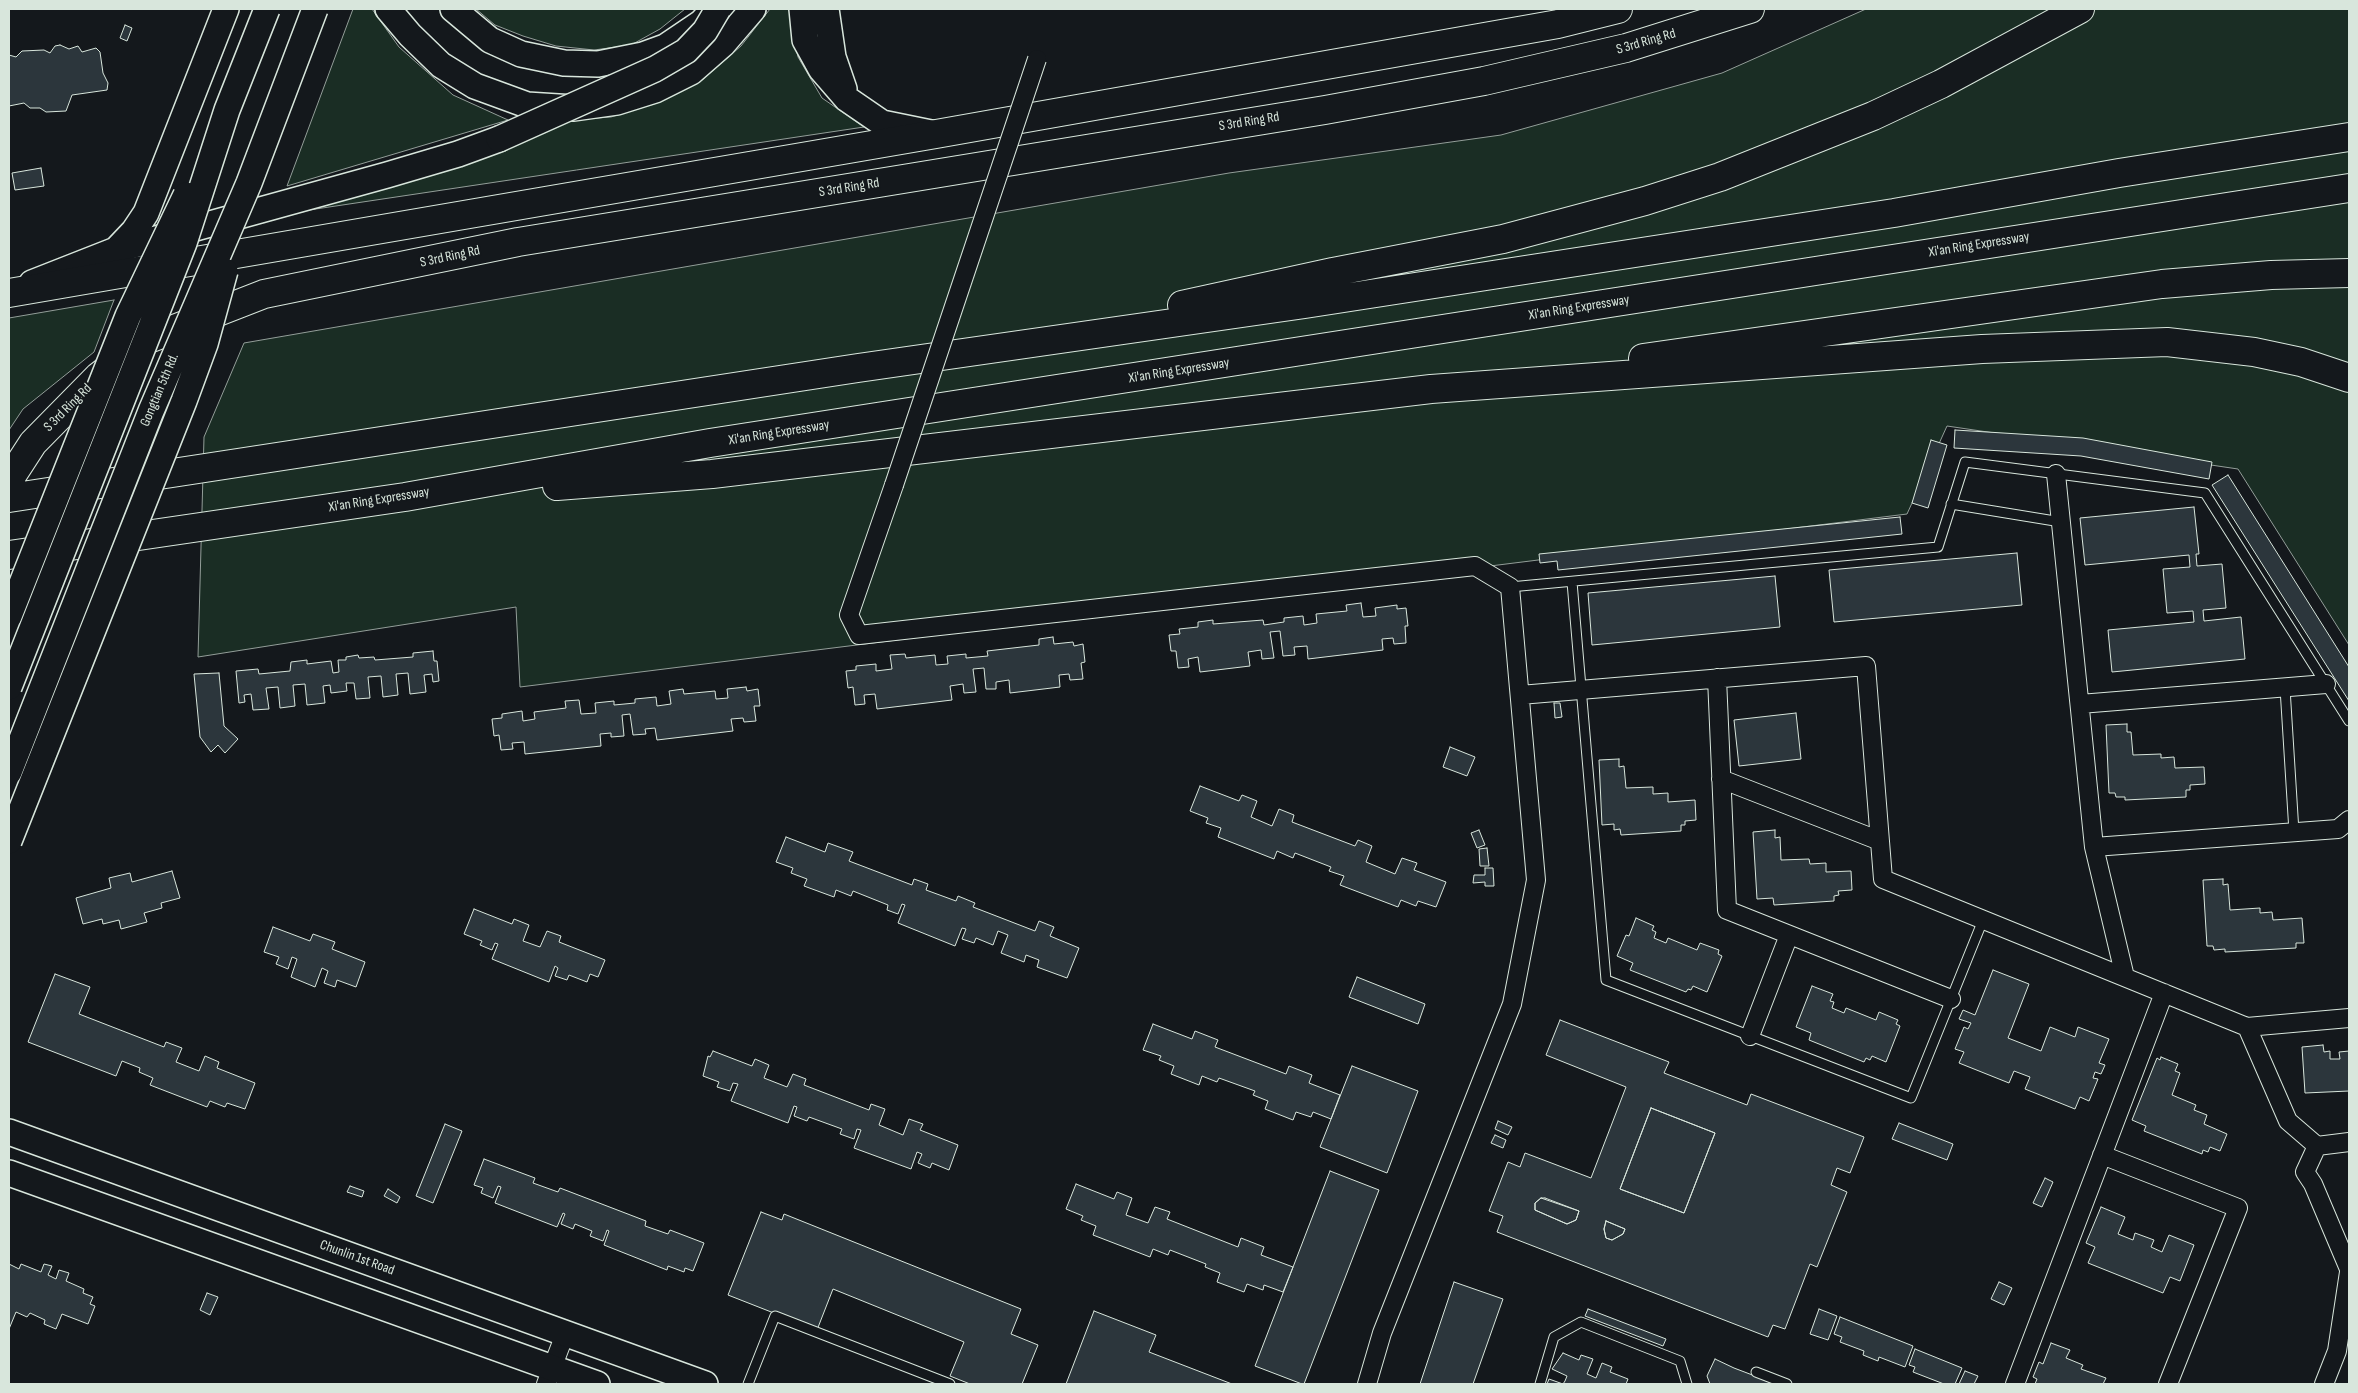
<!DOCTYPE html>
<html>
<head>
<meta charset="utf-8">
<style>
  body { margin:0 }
  #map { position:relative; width:2358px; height:1393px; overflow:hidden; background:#14181c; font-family:"Sofia Sans Condensed",sans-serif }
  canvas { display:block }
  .frame { position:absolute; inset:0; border:10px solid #d8e6dc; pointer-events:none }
</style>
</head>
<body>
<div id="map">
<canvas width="2358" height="1393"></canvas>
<div class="frame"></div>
</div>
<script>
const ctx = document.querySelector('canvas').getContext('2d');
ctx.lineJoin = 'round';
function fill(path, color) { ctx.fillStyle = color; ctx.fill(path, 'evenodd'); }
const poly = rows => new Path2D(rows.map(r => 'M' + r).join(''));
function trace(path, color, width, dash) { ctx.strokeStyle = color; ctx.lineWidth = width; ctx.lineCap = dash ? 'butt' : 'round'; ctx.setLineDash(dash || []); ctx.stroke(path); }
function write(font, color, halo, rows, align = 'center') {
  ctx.font = font + ' "Sofia Sans Condensed",sans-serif'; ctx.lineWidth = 4; ctx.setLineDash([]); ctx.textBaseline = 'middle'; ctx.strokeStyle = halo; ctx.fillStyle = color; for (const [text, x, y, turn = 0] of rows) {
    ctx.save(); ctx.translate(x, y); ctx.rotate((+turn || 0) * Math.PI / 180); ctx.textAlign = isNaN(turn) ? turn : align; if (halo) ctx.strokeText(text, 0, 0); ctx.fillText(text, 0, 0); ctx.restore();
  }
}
const green = poly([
  [353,9,372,9,399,47,453,95,508,120,287,186,353,9],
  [476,9,685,9,660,29,631,45,594,50,556,46,523,36,495,25,476,9],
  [770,9,789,9,798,57,822,98,864,127,289,213,569,120,611,117,657,103,701,81,741,46,770,9],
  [1866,9,2349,9,2349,645,2238,469,1947,426,1907,514,520,687,516,607,198,657,204,437,244,343,1229,173,1501,135,1722,73,1866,9],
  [114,300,94,352,23,409,9,430,9,318,114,300]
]);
fill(green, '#1a2d24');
trace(green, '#939e99', 1);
const building = poly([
  [125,25,132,28,127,41,120,38,125,25],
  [60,45,69,49,78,46,82,52,96,48,100,52,103,73,108,83,107,90,72,95,66,111,46,112,40,108,30,108,24,103,9,106,9,55,16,57,22,51,44,50,50,53,55,46,60,45],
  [41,168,44,186,15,190,12,173,41,168],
  [1955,430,2083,438,2212,462,2209,479,2081,456,1954,448,1955,430],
  [1931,440,1947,445,1928,508,1912,503,1931,440],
  [2228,475,2349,667,2349,701,2212,485,2228,475],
  [2194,507,2199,554,2196,554,2197,566,2222,564,2226,608,2203,610,2204,621,2241,617,2245,659,2112,672,2108,630,2194,622,2193,611,2167,613,2163,569,2190,567,2189,555,2085,565,2080,518,2194,507],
  [1900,517,1902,534,1558,570,1557,561,1540,563,1539,554,1900,517],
  [2017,553,2022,605,1834,622,1829,570,2017,553],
  [1775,576,1780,627,1592,645,1588,593,1775,576],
  [1361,603,1363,617,1376,616,1375,608,1397,605,1397,609,1406,608,1408,626,1405,626,1406,643,1394,644,1393,638,1382,639,1383,650,1308,659,1307,646,1294,647,1295,655,1283,656,1280,631,1270,632,1274,658,1262,659,1261,650,1248,652,1250,666,1200,672,1198,657,1188,659,1189,667,1178,668,1176,651,1171,651,1169,635,1180,634,1179,629,1198,627,1198,622,1213,620,1213,624,1263,620,1264,625,1284,622,1284,618,1303,616,1304,625,1317,623,1316,614,1347,611,1346,605,1361,603],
  [1053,637,1054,644,1073,642,1074,646,1083,644,1085,662,1081,663,1083,679,1070,680,1069,674,1059,675,1060,687,1010,693,1009,680,996,682,996,689,986,689,984,668,973,669,976,692,964,693,963,684,950,686,952,700,877,709,875,694,864,695,865,704,855,705,853,687,848,688,846,671,856,670,856,666,876,664,876,671,892,669,890,655,905,654,906,658,935,655,936,665,948,664,947,656,966,654,966,658,988,656,987,651,1039,645,1039,639,1053,637],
  [433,651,434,661,437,661,439,681,433,682,432,674,424,675,426,692,410,694,408,673,396,674,398,695,383,697,381,676,368,677,370,698,356,699,354,683,346,683,347,691,331,693,330,685,323,686,325,703,307,705,305,684,293,685,295,706,280,708,278,687,266,688,269,709,253,710,251,694,244,695,245,702,239,703,236,671,258,669,259,674,290,671,291,662,307,660,307,664,331,661,333,673,339,672,338,660,346,660,346,657,358,655,359,658,374,657,375,660,413,657,413,653,433,651],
  [219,673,224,726,238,739,225,753,218,745,211,752,200,737,194,674,219,673],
  [746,687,747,691,758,689,760,706,754,706,756,721,744,722,743,718,731,719,733,731,657,740,655,728,645,729,646,734,633,735,630,714,622,715,624,736,611,737,611,733,600,734,601,746,525,754,524,742,512,743,513,749,501,750,499,735,494,736,492,719,502,718,502,714,522,711,523,721,535,719,534,712,566,708,565,701,579,700,581,714,596,713,595,703,614,701,614,705,635,703,635,699,656,697,657,706,671,704,669,691,683,689,684,694,715,691,716,699,728,698,727,689,746,687],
  [1554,703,1560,703,1562,717,1555,718,1554,703],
  [1796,713,1801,759,1739,766,1734,720,1796,713],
  [2127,724,2127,732,2131,732,2133,755,2161,754,2161,758,2174,757,2175,768,2204,767,2205,784,2190,785,2190,790,2186,790,2186,797,2125,800,2125,797,2116,797,2115,793,2109,793,2106,725,2127,724],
  [1450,747,1475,757,1467,776,1443,767,1450,747],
  [1619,759,1619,767,1624,766,1626,788,1653,787,1653,794,1668,793,1668,802,1695,800,1696,820,1685,821,1685,825,1681,825,1681,831,1621,835,1620,829,1614,830,1614,824,1602,825,1599,760,1619,759],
  [1200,786,1239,801,1242,795,1257,801,1251,817,1272,826,1279,809,1294,815,1292,822,1355,846,1358,840,1372,846,1366,862,1395,874,1402,858,1417,863,1414,870,1446,882,1436,907,1418,901,1416,906,1401,900,1398,907,1340,885,1344,876,1329,871,1331,867,1295,853,1293,858,1277,851,1274,859,1218,837,1221,828,1206,823,1208,818,1190,811,1200,786],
  [1479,830,1485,845,1477,848,1471,833,1479,830],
  [1775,830,1775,838,1780,837,1781,860,1809,859,1810,864,1826,863,1826,872,1851,871,1852,890,1838,891,1839,895,1834,896,1834,901,1774,905,1773,898,1757,899,1753,832,1775,830],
  [786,837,825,852,828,843,853,852,849,861,912,885,914,879,928,884,926,890,956,901,958,896,975,903,973,907,1035,931,1039,921,1054,927,1050,936,1079,948,1067,978,1037,967,1039,960,1026,955,1024,962,1001,953,1008,935,998,931,993,945,976,938,974,943,962,939,966,929,962,928,955,946,898,923,905,905,902,904,898,914,887,910,888,905,853,891,851,896,836,890,834,897,804,886,807,879,791,873,793,868,776,862,786,837],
  [1487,848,1489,866,1480,866,1479,849,1487,848],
  [1485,868,1493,868,1494,886,1485,886,1485,882,1473,883,1474,875,1485,875,1485,868],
  [172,871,180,898,161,903,162,908,144,913,147,922,121,929,119,920,103,924,102,919,83,924,76,898,111,888,109,878,130,873,132,882,172,871],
  [2223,879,2223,885,2228,884,2230,910,2260,908,2260,913,2272,912,2273,920,2302,918,2304,943,2296,943,2296,948,2225,952,2225,949,2214,950,2213,946,2207,946,2203,880,2223,879],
  [474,909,512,924,514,919,529,925,523,941,540,947,547,931,561,936,559,942,605,960,598,977,590,974,587,982,569,975,567,980,555,976,558,968,555,966,549,982,492,959,498,944,495,943,492,950,480,945,482,941,464,934,474,909],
  [1636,918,1654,926,1652,930,1656,932,1654,938,1666,943,1668,938,1697,950,1700,943,1719,950,1718,954,1722,956,1707,992,1693,986,1691,990,1688,989,1686,992,1630,970,1633,963,1617,956,1626,935,1629,936,1636,918],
  [273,927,310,941,313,934,335,942,332,949,365,962,356,987,337,980,335,987,324,983,328,971,322,968,315,987,291,977,297,959,292,957,288,969,276,964,279,957,264,952,273,927],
  [1993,970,2029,984,2008,1038,2041,1051,2050,1027,2075,1037,2078,1027,2109,1039,2099,1063,2105,1065,2101,1074,2095,1072,2093,1078,2098,1079,2089,1101,2080,1097,2075,1109,2025,1089,2030,1077,2014,1071,2009,1083,1959,1063,1964,1052,1955,1049,1964,1027,1968,1029,1971,1023,1959,1019,1963,1010,1975,1015,1993,970],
  [55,974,90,987,79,1014,164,1047,166,1042,182,1048,176,1062,199,1071,205,1056,219,1062,217,1068,255,1083,245,1109,227,1103,225,1107,210,1101,207,1107,150,1085,153,1078,139,1072,140,1068,122,1061,116,1076,28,1042,55,974],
  [1357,977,1425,1004,1418,1024,1349,997,1357,977],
  [1812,986,1833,994,1830,1001,1834,1002,1832,1008,1844,1013,1846,1008,1876,1020,1879,1012,1898,1020,1896,1024,1900,1026,1886,1062,1872,1056,1870,1060,1866,1058,1864,1062,1809,1040,1811,1033,1796,1027,1812,986],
  [1560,1020,1669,1062,1664,1073,1747,1105,1751,1094,1864,1137,1850,1173,1837,1168,1831,1185,1847,1192,1817,1267,1810,1264,1785,1329,1773,1325,1768,1337,1497,1232,1503,1216,1489,1211,1508,1162,1520,1167,1525,1153,1591,1178,1626,1087,1546,1055,1560,1020],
  [1651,1108,1715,1133,1684,1213,1620,1189,1651,1108],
  [1545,1198,1579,1211,1576,1220,1567,1224,1535,1210,1535,1203,1541,1198,1545,1198],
  [1606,1221,1625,1229,1623,1234,1612,1240,1606,1238,1604,1229,1606,1221],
  [1153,1024,1192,1039,1195,1031,1218,1040,1215,1047,1286,1074,1289,1066,1312,1075,1309,1083,1340,1095,1331,1119,1313,1112,1311,1117,1296,1112,1293,1120,1265,1109,1268,1101,1253,1095,1255,1091,1219,1078,1217,1082,1202,1076,1199,1085,1171,1074,1174,1066,1159,1060,1161,1056,1143,1050,1153,1024],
  [2323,1045,2324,1052,2330,1051,2330,1059,2340,1059,2339,1052,2349,1051,2349,1091,2305,1093,2302,1047,2323,1045],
  [713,1051,752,1066,755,1059,769,1065,764,1078,787,1087,793,1074,806,1079,804,1085,869,1110,871,1104,885,1109,879,1125,903,1135,909,1119,923,1124,920,1130,958,1145,949,1170,932,1163,930,1168,918,1163,922,1154,917,1152,911,1169,854,1148,861,1130,857,1129,854,1139,840,1134,842,1129,809,1117,807,1121,794,1116,797,1107,794,1106,788,1123,731,1101,738,1084,733,1083,730,1091,717,1087,719,1082,703,1076,708,1056,710,1057,713,1051],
  [2161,1057,2178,1064,2175,1071,2180,1073,2172,1095,2196,1105,2194,1110,2207,1115,2204,1124,2227,1134,2220,1151,2210,1147,2208,1152,2203,1150,2202,1154,2144,1131,2146,1126,2132,1120,2157,1058,2160,1060,2161,1057],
  [1352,1066,1418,1091,1387,1173,1320,1147,1352,1066],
  [1651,1108,1715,1133,1684,1213,1620,1189,1651,1108],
  [1498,1121,1512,1127,1508,1135,1495,1129,1498,1121],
  [1899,1123,1953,1144,1947,1160,1892,1139,1899,1123],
  [445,1124,462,1131,433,1203,416,1196,445,1124],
  [1495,1135,1506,1140,1503,1148,1491,1143,1495,1135],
  [484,1159,535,1178,533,1183,558,1192,560,1188,646,1221,645,1226,668,1234,670,1230,704,1243,693,1271,685,1268,684,1272,668,1266,667,1270,604,1245,609,1231,607,1230,603,1241,590,1236,592,1231,575,1224,573,1229,561,1224,565,1214,563,1213,557,1227,495,1203,501,1187,498,1186,493,1198,481,1193,483,1188,474,1185,484,1159],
  [1330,1171,1379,1190,1304,1384,1302,1384,1255,1366,1330,1171],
  [2045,1178,2053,1182,2042,1207,2033,1203,2045,1178],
  [1076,1184,1114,1199,1117,1192,1132,1198,1126,1215,1148,1223,1155,1207,1170,1212,1167,1219,1238,1247,1241,1238,1264,1247,1261,1255,1293,1267,1283,1292,1264,1285,1263,1290,1247,1284,1244,1292,1217,1282,1220,1273,1205,1267,1206,1264,1170,1250,1168,1255,1153,1249,1150,1257,1093,1235,1096,1226,1081,1220,1083,1216,1066,1209,1076,1184],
  [350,1186,364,1191,362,1197,347,1192,350,1186],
  [388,1189,400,1197,397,1203,384,1196,388,1189],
  [1541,1198,1579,1211,1576,1220,1567,1224,1535,1210,1535,1203,1541,1198],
  [2101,1207,2125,1217,2118,1234,2133,1240,2135,1233,2154,1240,2151,1247,2162,1252,2169,1235,2194,1245,2180,1281,2170,1277,2163,1293,2088,1263,2095,1247,2086,1243,2101,1207],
  [761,1212,782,1220,784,1214,1021,1309,1011,1334,1038,1345,1022,1384,970,1384,950,1376,964,1342,833,1289,817,1330,728,1295,761,1212],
  [1606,1221,1625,1229,1623,1234,1612,1240,1606,1238,1604,1229,1606,1221],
  [9,1264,19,1269,21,1264,41,1272,44,1264,52,1266,48,1275,56,1279,59,1270,69,1273,66,1281,84,1289,83,1293,93,1297,90,1304,95,1306,88,1324,62,1314,56,1329,44,1324,45,1320,30,1313,27,1317,16,1312,9,1329,9,1264],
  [1454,1282,1503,1299,1473,1384,1420,1384,1454,1282],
  [1999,1282,2012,1288,2004,1305,1991,1299,1999,1282],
  [207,1293,218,1297,210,1315,200,1310,207,1293],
  [1588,1309,1666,1339,1663,1346,1585,1316,1588,1309],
  [1819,1309,1837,1316,1828,1340,1810,1334,1819,1309],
  [1094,1311,1156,1335,1149,1352,1232,1384,1066,1384,1094,1311],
  [1840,1317,1913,1346,1905,1367,1879,1357,1878,1361,1863,1355,1864,1351,1840,1342,1842,1337,1834,1334,1840,1317],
  [2051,1343,2070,1350,2066,1358,2083,1365,2081,1369,2106,1378,2103,1384,2035,1384,2037,1379,2033,1377,2039,1362,2043,1364,2051,1343],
  [1915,1349,1962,1368,1955,1384,1944,1384,1913,1372,1915,1367,1909,1365,1915,1349],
  [1563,1353,1579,1360,1581,1355,1593,1359,1587,1374,1596,1378,1602,1363,1612,1367,1610,1372,1628,1379,1626,1384,1547,1384,1549,1379,1563,1384,1565,1381,1567,1376,1552,1369,1563,1353],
  [1715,1359,1734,1368,1776,1384,1710,1384,1707,1376,1715,1359],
  [1965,1371,1978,1376,1974,1384,1959,1384,1965,1371]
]);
fill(building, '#2c363c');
trace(building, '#d8e6dc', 1);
const lane = poly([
  [1951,504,2061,522],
  [1572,582,1606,980,1911,1098,1983,920],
  [1510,587,1938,547,1965,462,2205,493,2349,721],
  [2285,688,2294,832],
  [1756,1372,1787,1384],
  [748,1384,775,1316,950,1384],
  [1540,1384,1554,1337,1581,1322,1680,1361,1687,1384]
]);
const street = poly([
  [2056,474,2094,847,2125,977],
  [894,485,849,615,859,635,1475,566,1510,587,1536,880,1512,1004,1382,1333,1367,1384],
  [1717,678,1727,910,1951,999],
  [1520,695,1866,666,1883,879,2247,1027,2288,1121,2317,1146,2305,1172,2313,1184,2349,1269],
  [2080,704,2326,684],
  [1721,779,1880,841],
  [2094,847,2338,829,2349,820],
  [2247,1027,2349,1018],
  [1750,1036,1789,935],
  [2317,1146,2349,1142],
  [2102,1155,2238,1208,2168,1384],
  [546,1384,565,1334],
  [2015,1384,2164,993],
  [2324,1384,2337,1351,2349,1272]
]);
const secondary = poly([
  [388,9,410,35,441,65,475,86,527,105,574,108,617,102,655,90,691,72,723,44,753,9],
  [453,9,490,40,521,54,564,63,598,64,643,55,665,47,702,22,712,11],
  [802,9,805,40,821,69,847,99,882,123,931,133],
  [826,9,833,57,844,89],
  [116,250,387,175,458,154,499,139],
  [32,283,116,250,134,231,146,213,226,9],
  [9,1132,705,1384],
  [9,1173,597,1384]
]);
const highway = poly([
  [9,293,936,134,1558,24,1618,9],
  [1182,305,1333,272,1503,239,1645,201,1720,177,1873,116,1941,84,2080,9],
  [1643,358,2162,284,2271,275,2349,273],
  [9,480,33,443,98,377,146,340,264,294,518,242,1325,110,1484,81,1626,48,1750,9],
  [557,486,712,474,1431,389,1982,349,2167,342,2254,352,2301,362,2349,378],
  [9,498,858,368,1305,304,1894,213,2119,173,2349,137],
  [9,555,405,497,710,443,2349,188]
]);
trace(lane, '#d8e6dc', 11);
trace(street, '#d8e6dc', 20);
trace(secondary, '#d8e6dc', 28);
trace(highway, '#d8e6dc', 30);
trace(lane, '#14181c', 9);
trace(street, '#14181c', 18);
trace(secondary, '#14181c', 25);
trace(highway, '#14181c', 28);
const streetBridge = poly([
  [894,485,1037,59]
]);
const secondaryBridge = poly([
  [499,139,655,69,686,51,705,31,718,9],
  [9,616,128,316,186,195],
  [9,687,184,243,227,110,267,9],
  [9,772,151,411,249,183,315,9],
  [9,841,184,401,205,344,225,271]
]);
trace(streetBridge, '#d8e6dc', 20, []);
trace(secondaryBridge, '#d8e6dc', 28, []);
trace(streetBridge, '#14181c', 18);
trace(secondaryBridge, '#14181c', 25);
write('14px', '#d8e6dc', '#14181c', [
  ["S 3rd Ring Rd",1646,42,-16],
  ["S 3rd Ring Rd",1249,122,-9],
  ["S 3rd Ring Rd",849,188,-9],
  ["Xi'an Ring Expressway",1979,245,-9],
  ["S 3rd Ring Rd",450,257,-12],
  ["Xi'an Ring Expressway",1579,308,-9],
  ["Xi'an Ring Expressway",1179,371,-9],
  ["Gongtian 5th Rd.",160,390,-67],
  ["S 3rd Ring Rd",68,408,-45],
  ["Xi'an Ring Expressway",779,433,-9],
  ["Xi'an Ring Expressway",379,500,-9],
  ["Chunlin 1st Road",357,1258,20]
]);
</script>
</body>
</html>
